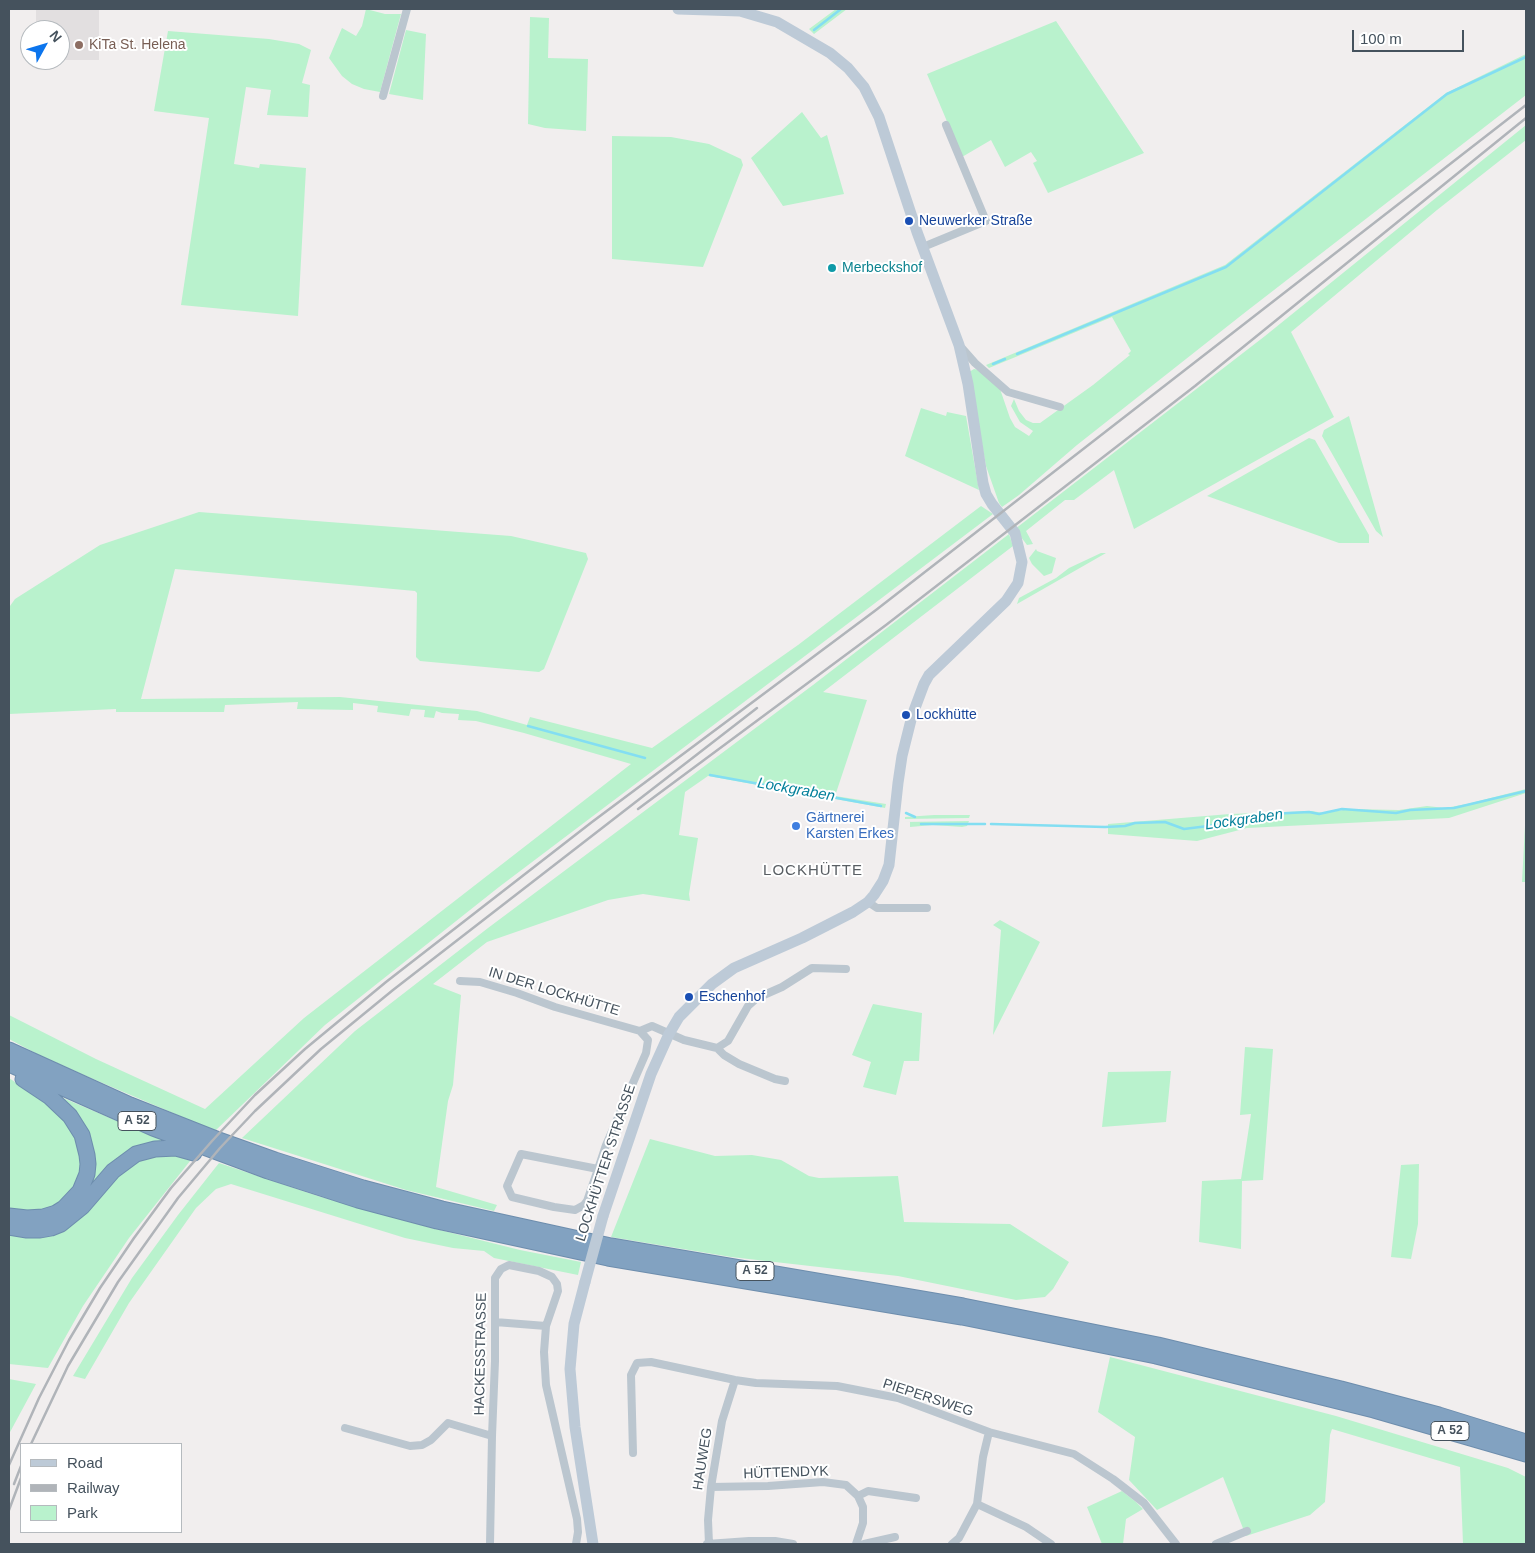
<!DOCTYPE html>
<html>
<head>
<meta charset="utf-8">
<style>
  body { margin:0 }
  #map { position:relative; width:1535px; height:1553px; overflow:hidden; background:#f1eeee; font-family:Helvetica,sans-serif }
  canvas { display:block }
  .frame { position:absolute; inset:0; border:10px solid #45525d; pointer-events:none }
  .legend { position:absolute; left:20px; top:1443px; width:162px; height:90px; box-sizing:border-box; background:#fff; border:1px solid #b5babe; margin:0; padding:6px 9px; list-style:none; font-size:15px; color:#45525d }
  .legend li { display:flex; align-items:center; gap:10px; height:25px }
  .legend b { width:25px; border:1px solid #b5babe }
  .north { position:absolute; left:20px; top:20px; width:50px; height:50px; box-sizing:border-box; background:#fff; border:1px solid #b5babe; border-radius:50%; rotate:51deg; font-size:14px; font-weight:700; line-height:20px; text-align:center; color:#45525d }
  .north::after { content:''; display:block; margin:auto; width:18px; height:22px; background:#0c75ed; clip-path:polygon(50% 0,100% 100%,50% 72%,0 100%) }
  .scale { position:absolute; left:1352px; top:30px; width:112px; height:22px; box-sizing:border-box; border:2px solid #45525d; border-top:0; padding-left:6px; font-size:15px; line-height:18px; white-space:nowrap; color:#45525d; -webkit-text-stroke:4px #fff; paint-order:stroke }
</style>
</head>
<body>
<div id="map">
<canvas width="1535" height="1553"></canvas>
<div class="frame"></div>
<ul class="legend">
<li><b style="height:6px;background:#bdcad7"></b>Road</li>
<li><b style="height:6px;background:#b0b4b9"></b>Railway</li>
<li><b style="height:14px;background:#b9f2cd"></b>Park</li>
</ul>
<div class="north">N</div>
<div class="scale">100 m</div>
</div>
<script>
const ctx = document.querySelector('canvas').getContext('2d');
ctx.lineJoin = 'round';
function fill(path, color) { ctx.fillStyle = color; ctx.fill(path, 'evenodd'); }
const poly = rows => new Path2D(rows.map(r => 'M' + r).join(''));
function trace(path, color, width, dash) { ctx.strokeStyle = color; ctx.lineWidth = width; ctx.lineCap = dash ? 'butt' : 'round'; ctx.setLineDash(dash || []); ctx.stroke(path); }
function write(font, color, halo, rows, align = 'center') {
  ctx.font = font + ' Helvetica,sans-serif'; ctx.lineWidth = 4; ctx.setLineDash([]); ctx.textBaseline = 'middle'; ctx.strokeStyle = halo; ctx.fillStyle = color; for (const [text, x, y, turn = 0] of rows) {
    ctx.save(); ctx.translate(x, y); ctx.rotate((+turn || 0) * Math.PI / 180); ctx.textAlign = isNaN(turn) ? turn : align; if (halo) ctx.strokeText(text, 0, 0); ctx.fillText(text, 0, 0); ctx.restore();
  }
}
fill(poly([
  [36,9,99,9,99,60,36,60,60,60,60,30,36,30]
]), '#e2dfe0');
fill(poly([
  [366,9,385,14,401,14,380,92,364,89,352,84,342,76,329,58,342,28,356,36,362,26],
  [836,9,847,9,814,34,809,29],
  [530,17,549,18,548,58,588,59,586,131,545,128,528,124],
  [1056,21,1144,153,1048,193,1033,163,1037,161,1031,152,1005,167,991,140,962,157,927,74],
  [406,30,426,34,423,100,389,94],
  [168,31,269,39,299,44,311,50,302,83,310,85,308,117,267,115,271,90,246,87,234,164,259,168,260,164,306,168,298,316,181,305,209,118,154,111],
  [1526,54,1526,95,1243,314,1077,445,1019,495,1002,507,999,503,986,466,969,372,974,369,979,370,1000,389,1010,418,1015,427,1029,436,1033,431,1020,422,1011,406,1014,399,1019,411,1026,420,1033,423,1040,423,1093,385,1130,355,1128,354,1131,351,1112,317,989,368,986,365,1225,265,1446,93],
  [802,112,821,138,827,135,844,194,783,206,751,158],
  [1526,125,1526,140,1437,210,1291,332,1334,417,1134,529,1114,470,1074,500,1065,500,1026,531,1033,544,1027,545,1015,529,1265,336],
  [612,136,671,137,709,144,741,159,743,165,703,267,612,259],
  [921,408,946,416,947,412,966,416,979,490,905,456],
  [1349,416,1383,537,1376,531,1322,436,1324,430],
  [1309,438,1315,440,1369,535,1369,543,1339,543,1207,496],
  [981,506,993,514,499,887,325,1025,215,1131,86,1076,39,1055,9,1039,9,1015,96,1059,205,1109,304,1018,631,764,524,733,476,721,458,720,459,714,442,713,436,711,434,718,424,717,425,710,411,709,409,716,377,712,378,706,353,703,353,710,297,709,298,702,225,705,224,712,116,712,116,709,9,714,10,606,15,599,100,545,199,512,511,536,586,553,588,559,544,669,539,672,420,661,416,657,417,593,415,591,175,569,141,699,340,697,477,711,527,725,530,717,652,748,798,645],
  [1009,534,1013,546,823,692,867,700,835,796,886,804,885,808,708,776,685,792,679,835,698,838,689,894,690,901,643,894,608,900,487,942,433,984,461,995,453,1085,448,1101,436,1187,497,1205,494,1211,406,1190,242,1138,355,1031,488,928,813,685],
  [1036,549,1037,551,1056,558,1052,573,1044,576,1032,564,1029,558],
  [1101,553,1106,553,1017,604,1019,598,1056,578,1069,568],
  [1526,789,1526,793,1449,818,1247,828,1197,841,1108,834,1108,824,1230,814,1312,811,1323,813,1350,809,1399,810,1427,806,1445,808,1467,804],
  [1526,807,1526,882,1522,882],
  [934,815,970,815,969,818,905,819,905,817],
  [969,821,967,826,962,827,933,825,910,827,910,822,904,822],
  [1000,920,1040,942,993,1035,1001,930,993,925],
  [873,1004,922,1013,919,1061,904,1061,896,1095,863,1087,871,1062,852,1055],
  [1245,1047,1273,1049,1263,1180,1242,1181,1241,1249,1199,1242,1202,1181,1241,1179,1251,1114,1240,1115],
  [1171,1071,1166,1122,1102,1127,1108,1072],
  [9,1078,42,1100,64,1120,79,1143,81,1170,72,1191,62,1202,46,1210,33,1212,9,1210],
  [49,1092,169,1143,153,1144,73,1209,64,1211,90,1155],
  [650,1139,715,1156,752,1155,781,1160,809,1176,819,1178,898,1176,904,1222,1010,1224,1069,1262,1053,1289,1045,1297,1016,1300,898,1276,731,1257,611,1237],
  [150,1154,194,1156,129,1238,83,1306,48,1368,9,1364,9,1233],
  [219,1163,318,1196,428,1227,520,1250,581,1262,578,1275,494,1258,484,1251,453,1248,405,1238,231,1184,216,1189,196,1208,129,1303,85,1379,73,1376,132,1278,178,1215],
  [1419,1164,1418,1224,1411,1259,1391,1257,1401,1165],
  [1110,1357,1336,1416,1508,1468,1526,1477,1526,1544,1463,1544,1460,1467,1332,1429,1330,1435,1325,1502,1310,1515,1246,1536,1223,1477,1157,1510,1129,1480,1135,1437,1098,1412],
  [9,1379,36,1384,9,1434],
  [1122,1491,1136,1502,1143,1509,1126,1519,1123,1544,1102,1544,1087,1507]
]), '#b9f2cd');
trace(poly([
  [814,30,841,9],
  [1017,354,1226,267,1447,94,1526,57],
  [993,364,1005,359],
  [528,726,645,758],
  [710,775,881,806],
  [906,813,915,817],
  [921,824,985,824],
  [991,824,1105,827,1125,826,1135,823,1165,822,1184,829,1216,825,1270,814,1309,812,1319,814,1342,809,1396,813,1410,810,1454,808,1526,791]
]), '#83def2', 2.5);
const highway = poly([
  [9,1050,130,1105,216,1139,275,1160,363,1188,442,1209,611,1246,963,1306,1158,1345,1341,1389,1439,1415,1526,1442],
  [9,1064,153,1128,268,1171,358,1200,437,1221,608,1258,962,1317,1156,1356,1374,1410,1526,1454],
  [9,1216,27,1218,43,1217,56,1213,64,1208,80,1191,87,1174,88,1164,87,1155,82,1135,70,1116,50,1097,23,1079],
  [9,1227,27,1230,40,1230,51,1228,61,1224,82,1207,113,1171,136,1154,155,1149,176,1148,194,1153]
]);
trace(highway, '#6d8dad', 17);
trace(poly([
  [383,96,407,9],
  [923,247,986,221,946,125],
  [960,346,975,363,1008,392,1060,407],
  [868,902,877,908,927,908],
  [460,981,480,982,517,993,555,1007,640,1031,652,1026,684,1040,717,1048,728,1041,748,1006,757,998,782,987,812,968,846,969],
  [717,1048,724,1055,739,1064,775,1079,785,1081],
  [598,1169,521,1154,507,1186,512,1197,554,1207,575,1210,584,1205,587,1201,598,1169,606,1145,646,1053,648,1040,640,1031],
  [495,1322,546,1326],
  [345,1428,410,1446,422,1445,431,1440,448,1423,492,1436],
  [633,1453,631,1375,637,1363,651,1362,735,1380,756,1383,837,1386,898,1398,989,1432,1074,1454,1113,1479,1144,1503,1176,1544],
  [711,1487,768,1486,823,1482,846,1485,858,1496,863,1507,863,1523,856,1544],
  [858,1496,868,1491,916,1498],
  [977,1504,1026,1527,1051,1544],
  [490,1544,492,1436,495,1361,495,1278,501,1269,509,1265,539,1271,552,1277,557,1284,558,1291,546,1326,544,1352,546,1385,577,1519,578,1532,576,1544],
  [707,1544,749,1541,775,1541,793,1544],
  [709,1544,708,1520,711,1487,722,1421,735,1380],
  [864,1544,895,1537],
  [952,1544,959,1538,977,1504,983,1457,989,1432],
  [1216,1544,1247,1531]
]), '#bbc6cf', 8);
trace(poly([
  [603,1216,651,1074,669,1034,679,1017,712,984,734,968,802,938,853,912,868,902,874,895,883,881,889,865,898,783,902,756,912,716,924,684,929,675,1006,601,1018,583,1022,562,1015,533,992,504,986,494,983,483,968,384,959,345,917,232,879,117,864,87,848,68,830,53,777,22,740,11,678,9],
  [585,1282,574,1324,570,1369,575,1427,593,1544]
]), '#bdcad7', 11);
trace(highway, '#82a2c1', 15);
trace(poly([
  [638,809,886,625,1195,386,1526,118],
  [31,1444,68,1366,118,1282,178,1198,220,1148,255,1111,321,1049,393,990,757,708],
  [9,1465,39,1398,69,1340,100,1288,134,1238,171,1188,212,1141,255,1095,305,1049,386,982,592,822,876,610,1526,105],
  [14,1484,21,1466],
  [9,1510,21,1478]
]), '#b0b4b9', 2.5);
trace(poly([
  [585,1282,603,1216]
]), '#bdcad7', 11);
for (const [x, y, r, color] of [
  [79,45,5,"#8d6e63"],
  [909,221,5,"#1a4fb4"],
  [832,268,5,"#0f9aa8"],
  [906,715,5,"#1a4fb4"],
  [796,826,5,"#3f7fe0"],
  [689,997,5,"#1a4fb4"]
]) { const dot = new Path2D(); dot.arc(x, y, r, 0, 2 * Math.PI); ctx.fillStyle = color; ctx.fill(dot); trace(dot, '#fff', 2); }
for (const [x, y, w] of [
  [137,1121,38],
  [755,1271,38],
  [1450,1431,38]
]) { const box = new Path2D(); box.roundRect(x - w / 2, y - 9.5, w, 19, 4); ctx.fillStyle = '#fff'; ctx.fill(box); trace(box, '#45525d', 1); }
write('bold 12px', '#45525d', null, [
  ["A 52",137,1121],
  ["A 52",755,1271],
  ["A 52",1450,1431]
]);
write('14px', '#785e54', '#fff', [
  ["KiTa St. Helena",89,45]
], 'left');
write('14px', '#164399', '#fff', [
  ["Neuwerker Straße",919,221],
  ["Lockhütte",916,715],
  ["Eschenhof",699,997]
], 'left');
write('14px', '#0d838f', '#fff', [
  ["Merbeckshof",842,268]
], 'left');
write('14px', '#366cbe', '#fff', [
  ["Gärtnerei",806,818],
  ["Karsten Erkes",806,834]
], 'left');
write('14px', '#45525d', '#fff', [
  ["IN DER LOCKHÜTTE",554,992,17],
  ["LOCKHÜTTER STRASSE",606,1163,-72],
  ["HACKESSTRASSE",481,1354,-89],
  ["PIEPERSWEG",928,1398,18],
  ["HAUWEG",703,1459,-81],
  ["HÜTTENDYK",786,1473,-2]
]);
write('italic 15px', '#04809b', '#fff', [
  ["Lockgraben",796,790,10],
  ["Lockgraben",1244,820,-8]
]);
ctx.letterSpacing = '1px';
write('15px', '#5a5f64', '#fff', [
  ["LOCKHÜTTE",813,871]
]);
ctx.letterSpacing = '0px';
</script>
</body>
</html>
